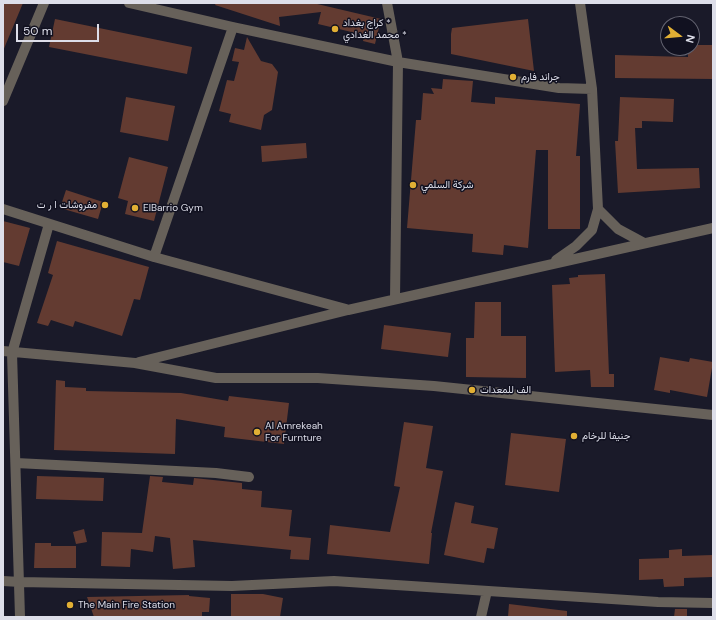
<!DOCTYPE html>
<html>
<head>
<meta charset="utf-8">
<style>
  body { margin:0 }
  #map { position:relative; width:716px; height:620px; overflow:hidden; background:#1a1a29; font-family:"DM Sans",sans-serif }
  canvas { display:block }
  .frame { position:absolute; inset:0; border:4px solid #dddee9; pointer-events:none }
  .north { position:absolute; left:660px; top:16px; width:40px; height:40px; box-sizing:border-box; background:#111120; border:1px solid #636370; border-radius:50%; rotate:106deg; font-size:11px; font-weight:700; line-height:16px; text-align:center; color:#dddee9 }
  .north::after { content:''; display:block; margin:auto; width:14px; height:18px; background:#e1af34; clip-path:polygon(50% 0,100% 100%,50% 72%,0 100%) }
  .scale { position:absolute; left:16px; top:24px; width:83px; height:18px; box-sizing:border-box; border:2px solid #dddee9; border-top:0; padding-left:5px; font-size:12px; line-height:14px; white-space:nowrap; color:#dddee9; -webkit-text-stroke:3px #111120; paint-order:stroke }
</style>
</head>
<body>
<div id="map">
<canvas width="716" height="620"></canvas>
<div class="frame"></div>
<div class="north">N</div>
<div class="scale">50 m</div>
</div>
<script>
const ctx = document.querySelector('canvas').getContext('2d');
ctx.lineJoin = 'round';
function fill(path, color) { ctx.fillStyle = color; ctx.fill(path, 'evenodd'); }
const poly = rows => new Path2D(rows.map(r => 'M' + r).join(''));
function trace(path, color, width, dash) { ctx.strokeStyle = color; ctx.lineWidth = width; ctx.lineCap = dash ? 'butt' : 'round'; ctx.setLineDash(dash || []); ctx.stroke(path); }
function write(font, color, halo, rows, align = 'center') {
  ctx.font = font + ' "DM Sans",Vazirmatn,sans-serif'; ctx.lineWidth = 3; ctx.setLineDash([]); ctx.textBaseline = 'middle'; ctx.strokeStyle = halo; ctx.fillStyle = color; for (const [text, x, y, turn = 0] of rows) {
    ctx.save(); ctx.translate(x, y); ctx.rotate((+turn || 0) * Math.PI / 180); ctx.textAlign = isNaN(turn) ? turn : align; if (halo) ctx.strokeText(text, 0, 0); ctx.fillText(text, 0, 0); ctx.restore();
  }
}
fill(poly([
  [3,3,23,3,3,51],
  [216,3,313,3,381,19,375,44,363,41,364,35,318,24,321,12,279,17,280,26,215,5],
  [55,19,192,47,187,74,49,47],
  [528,19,534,71,451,54,451,34,452,28],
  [247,37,261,61,272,64,278,72,272,110,264,115,261,130,229,122,231,114,219,111,227,80,234,81,239,62,232,61,235,48,244,50],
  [692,45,713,45,713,79,615,78,615,55,688,57,688,48,692,48],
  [443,79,473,81,471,102,495,104,495,97,580,104,576,156,580,156,580,229,548,229,548,150,536,150,528,248,504,245,503,255,472,252,473,234,407,228,416,120,421,120,423,93,434,94,431,88,442,89],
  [126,97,175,106,168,141,120,132],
  [620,97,674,99,673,122,642,121,642,128,635,128,637,169,699,168,700,188,618,193,615,141,618,141],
  [306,143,307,158,262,162,261,146],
  [129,157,168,167,154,221,125,214,128,201,118,198],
  [66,190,103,202,98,219,60,208],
  [3,221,30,228,19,266,3,262],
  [57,241,149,267,140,300,134,299,122,336,75,321,73,327,51,320,48,326,37,323,53,275,48,273],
  [605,274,609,374,614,374,614,387,591,387,590,370,555,372,552,285,570,284,569,278,578,277,578,275],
  [475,302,501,302,501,336,526,336,526,378,466,377,466,338,474,338],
  [384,325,451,333,448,357,381,349],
  [660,357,689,362,690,358,713,362,707,397,670,390,670,393,654,390],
  [56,380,65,381,65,387,86,388,86,391,181,393,228,401,229,396,289,403,284,444,224,437,225,427,176,419,175,454,54,450],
  [404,422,433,426,426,468,443,471,431,533,432,533,429,564,327,554,330,525,390,532,400,487,394,486],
  [511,433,566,439,559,492,505,485],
  [37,476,104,478,103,501,36,499],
  [150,476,163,477,162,482,193,485,194,478,242,483,242,489,262,491,261,507,292,510,289,536,311,538,309,560,290,559,291,550,193,540,195,567,173,569,170,538,155,536,153,552,131,549,130,567,101,566,102,532,142,533],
  [455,502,474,506,471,523,498,528,494,549,487,548,484,563,444,555],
  [84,529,87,542,76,544,73,532],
  [35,543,51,543,51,546,76,546,76,568,34,568],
  [682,549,682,556,713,555,713,577,684,578,684,586,664,587,663,579,639,580,639,559,669,558,669,550],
  [231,594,263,594,283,598,280,617,231,617],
  [189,595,189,596,210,598,209,612,202,612,202,617,94,617,87,597],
  [509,604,567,611,567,617,508,617],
  [675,609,687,609,687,617,674,617]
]), '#633b31');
trace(poly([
  [129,3,233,27,398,62,559,88,592,89],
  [387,3,398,62,395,299],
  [3,101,44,3],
  [3,209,154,257,346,309],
  [598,209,618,229,644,243],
  [154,257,233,27],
  [556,260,576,246,592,230,598,209,592,89,580,3],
  [3,351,135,363,216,378,318,378,434,386,713,415],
  [139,362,348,310,713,228],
  [16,463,216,473,249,477],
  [3,581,20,582,232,586,334,581,658,602,713,603],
  [20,617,12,353,49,224],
  [481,617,487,591]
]), '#67615a', 10);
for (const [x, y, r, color] of [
  [335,29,4,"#e1af34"],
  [513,77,4,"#e1af34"],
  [413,185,4,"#e1af34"],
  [105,205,4,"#e1af34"],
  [135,208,4,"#e1af34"],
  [472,390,4,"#e1af34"],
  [257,432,4,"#e1af34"],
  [574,436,4,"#e1af34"],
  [70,605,4,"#e1af34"]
]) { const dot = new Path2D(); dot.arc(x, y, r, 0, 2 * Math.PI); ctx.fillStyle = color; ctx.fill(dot); trace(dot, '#111120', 1.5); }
write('10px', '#dddee9', '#111120', [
  ["كراج بغداد *",343,23],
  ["محمد الغدادي *",343,35],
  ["جراند فارم",521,77],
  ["شركة السلمي",421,185],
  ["مفروشات ا ر ت",97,205,"right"],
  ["ElBarrio Gym",143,208],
  ["الف للمعدات",480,390],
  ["Al Amrekeah",265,426],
  ["For Furnture",265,438],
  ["جنيفا للرخام",582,436],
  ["The Main Fire Station",78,605]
], 'left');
</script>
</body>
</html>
